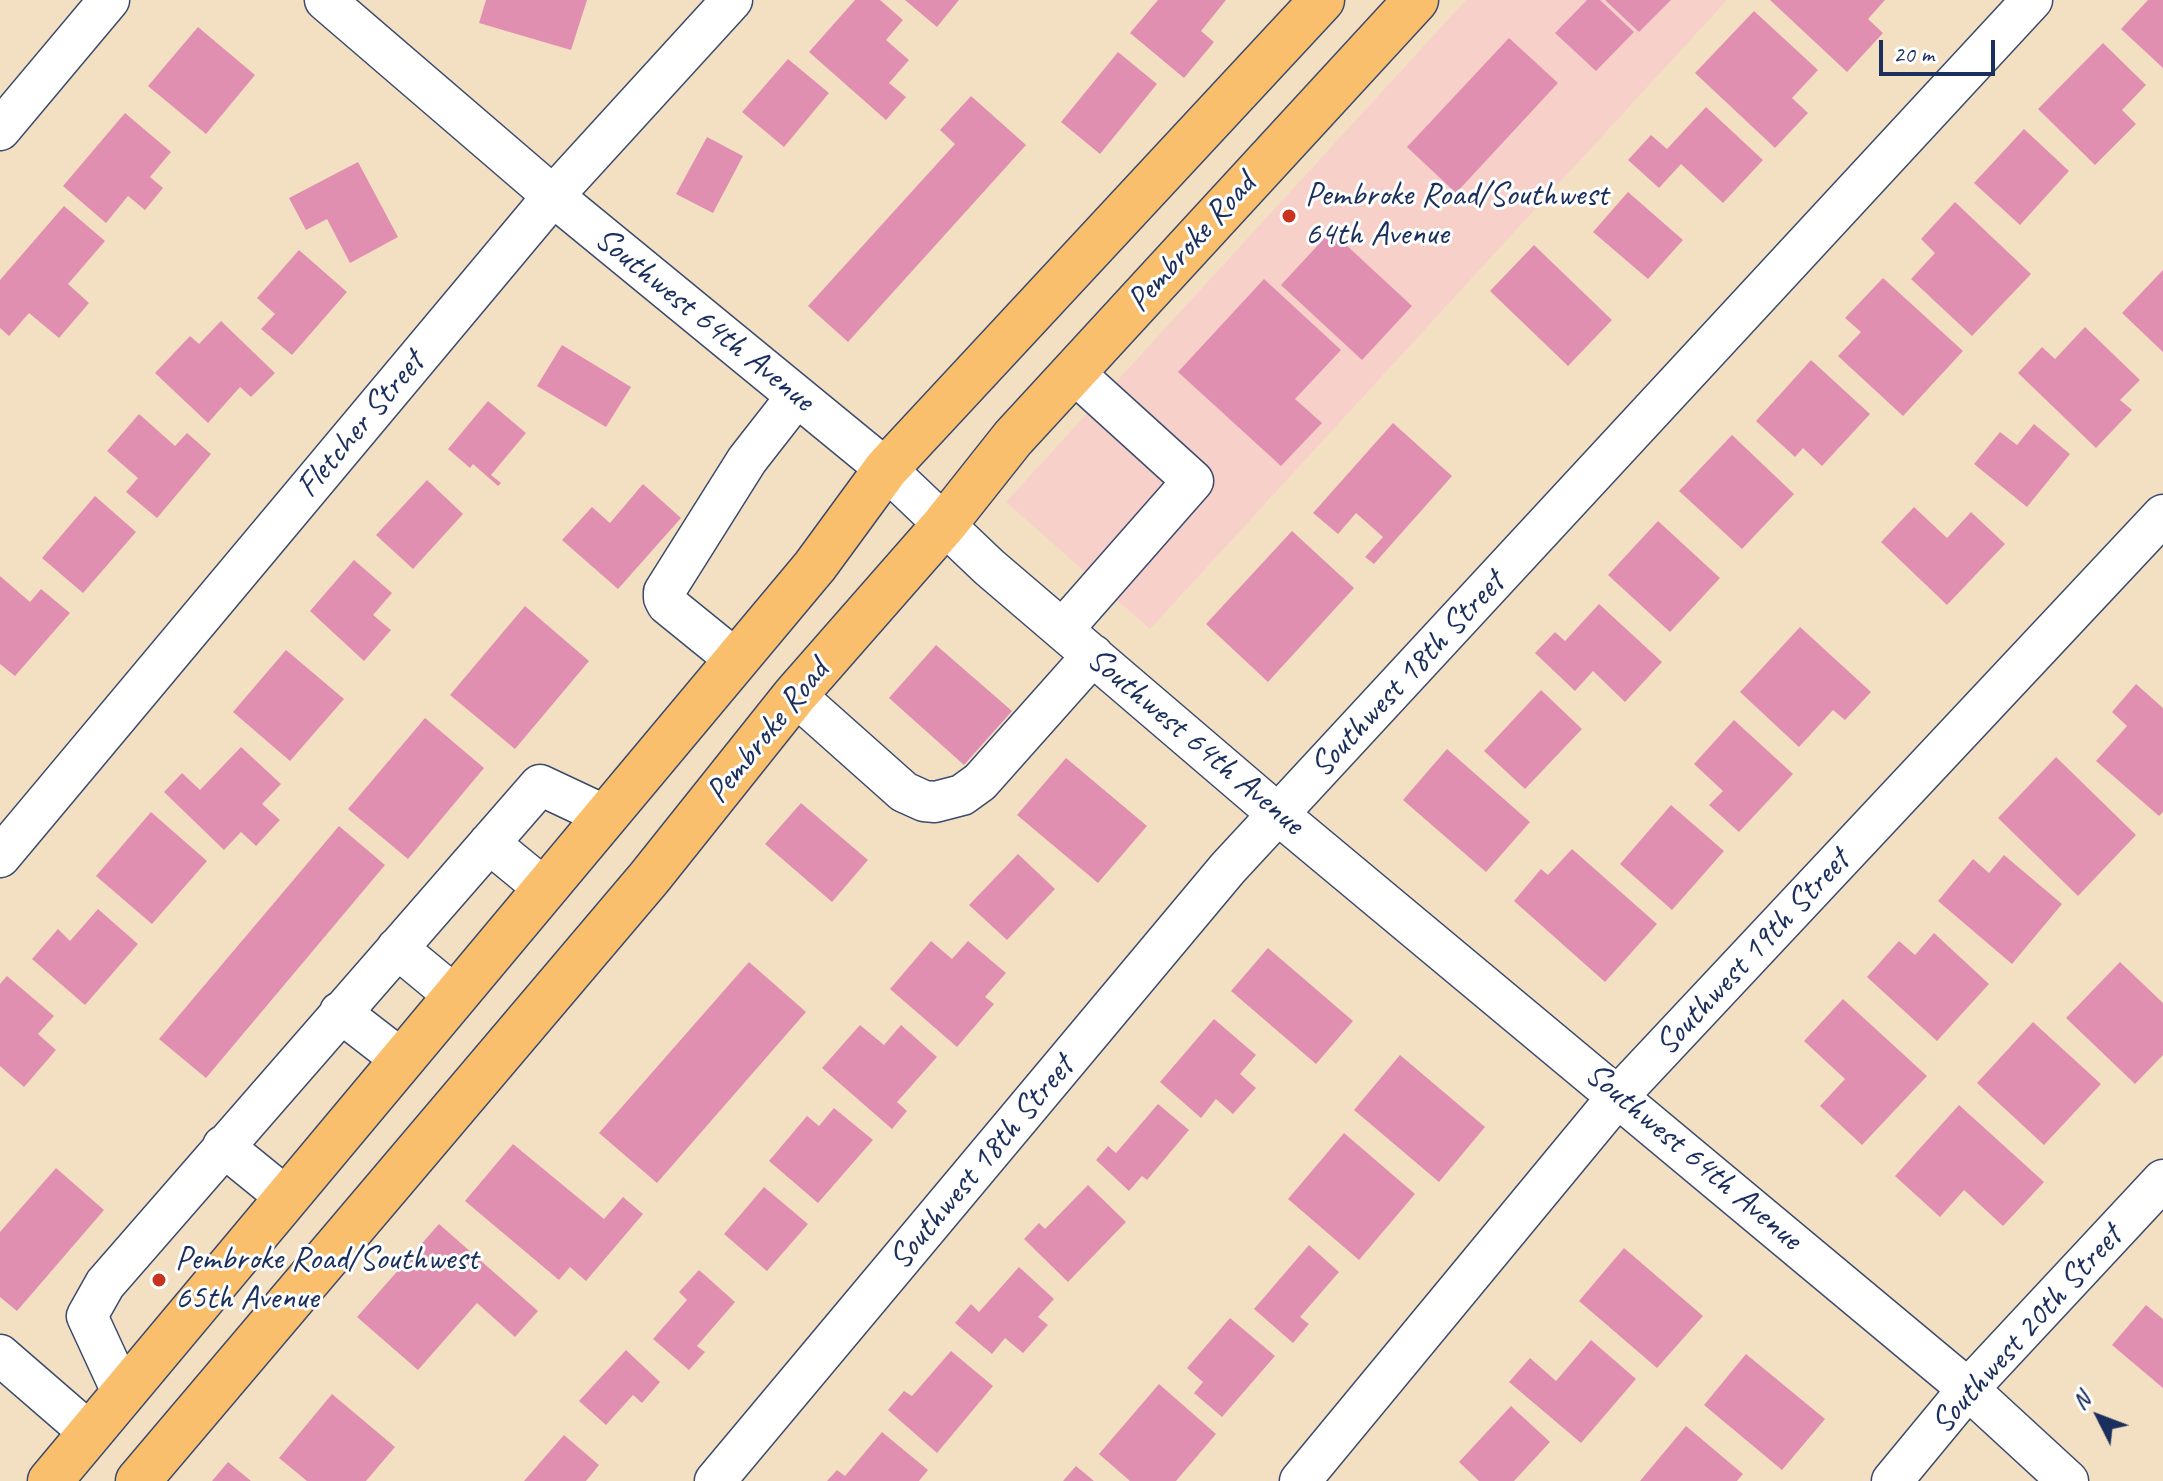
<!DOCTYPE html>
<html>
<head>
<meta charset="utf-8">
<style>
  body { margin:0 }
  #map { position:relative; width:2163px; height:1481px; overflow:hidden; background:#f3e0c3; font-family:Caveat,sans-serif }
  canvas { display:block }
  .north { position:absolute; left:2059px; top:1377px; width:80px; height:80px; -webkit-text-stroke:6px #fff; paint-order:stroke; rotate:312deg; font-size:22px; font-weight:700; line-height:32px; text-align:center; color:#1b2f5e }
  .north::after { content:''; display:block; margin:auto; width:28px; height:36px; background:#1b2f5e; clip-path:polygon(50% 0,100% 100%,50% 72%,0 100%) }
  .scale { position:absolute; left:1879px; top:40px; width:116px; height:36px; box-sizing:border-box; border:4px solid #1b2f5e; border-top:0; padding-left:10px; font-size:24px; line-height:28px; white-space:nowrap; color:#1b2f5e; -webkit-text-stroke:6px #fff; paint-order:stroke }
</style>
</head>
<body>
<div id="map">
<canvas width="2163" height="1481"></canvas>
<div class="north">N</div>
<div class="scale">20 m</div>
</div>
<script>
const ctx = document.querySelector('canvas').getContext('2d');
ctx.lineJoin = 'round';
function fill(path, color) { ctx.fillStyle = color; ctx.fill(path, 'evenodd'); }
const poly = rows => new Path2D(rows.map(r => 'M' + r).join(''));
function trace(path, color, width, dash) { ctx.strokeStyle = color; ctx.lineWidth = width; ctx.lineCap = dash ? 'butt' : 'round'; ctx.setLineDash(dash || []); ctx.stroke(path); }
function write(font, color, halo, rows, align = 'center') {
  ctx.font = font + ' Caveat,sans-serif'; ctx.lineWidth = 6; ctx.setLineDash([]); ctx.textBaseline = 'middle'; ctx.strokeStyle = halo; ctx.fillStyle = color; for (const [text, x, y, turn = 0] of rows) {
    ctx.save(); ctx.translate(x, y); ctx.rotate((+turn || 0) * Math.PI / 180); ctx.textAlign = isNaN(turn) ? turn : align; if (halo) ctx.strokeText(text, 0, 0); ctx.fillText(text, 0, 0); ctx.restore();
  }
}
fill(poly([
  [1466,0,1727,0,1150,629,1006,502]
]), '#f7d0ca');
fill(poly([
  [486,0,587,0,571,50,479,23],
  [855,0,880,0,903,20,886,40,909,60,889,83,906,97,886,120,809,52],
  [905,0,959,0,937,27],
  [1158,0,1226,0,1201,31,1214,42,1184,78,1130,33],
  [1587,0,1600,0,1634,32,1596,71,1555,33],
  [1605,0,1671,0,1639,32],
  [1770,0,1885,0,1868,19,1883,33,1847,72],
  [2148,0,2163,0,2163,68,2121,29],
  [1754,11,1818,70,1792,98,1808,113,1775,148,1695,73],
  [198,27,255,75,206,134,148,86],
  [1509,38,1558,83,1456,193,1407,147],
  [2103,43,2146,85,2122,110,2136,124,2095,165,2038,109],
  [1118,52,1157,84,1100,154,1061,122],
  [788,59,829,93,784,147,742,112],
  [971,96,1026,145,848,342,808,306,955,144,940,130],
  [1706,107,1763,160,1723,203,1681,164,1659,188,1628,160,1651,135,1667,149],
  [125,113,171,152,150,177,163,188,145,210,128,196,106,223,63,186],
  [2024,129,2069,171,2020,225,1974,183],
  [707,137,743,156,713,213,676,194],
  [358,162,398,237,350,263,327,219,306,230,289,198],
  [1628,192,1683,240,1648,279,1593,232],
  [1955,202,2031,274,1972,336,1911,279,1935,253,1921,239],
  [64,206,105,241,68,284,89,303,59,338,29,313,9,336,0,328,0,280],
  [1331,231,1412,306,1362,360,1281,285],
  [1534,245,1612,320,1568,366,1490,291],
  [299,250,347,292,292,355,261,329,275,314,257,298],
  [2163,270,2163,352,2122,313],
  [1883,278,1963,351,1903,416,1838,356,1861,332,1845,318],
  [1264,279,1341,350,1295,399,1322,423,1281,466,1178,372],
  [221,321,275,373,251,397,240,387,208,423,155,373,190,336,199,344],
  [2085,327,2140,380,2120,400,2132,410,2096,448,2018,373,2042,347,2055,359],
  [562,345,631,387,606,427,537,386],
  [1811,360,1870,414,1822,466,1803,448,1795,457,1756,421],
  [488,401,526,433,491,475,501,483,498,486,473,464,470,468,448,449],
  [139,414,175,446,187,433,211,454,157,518,126,492,138,478,107,451],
  [1393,423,1452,476,1374,564,1365,557,1383,537,1356,513,1338,534,1313,513],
  [2034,424,2070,454,2027,507,1974,464,2000,432,2017,445],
  [1732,435,1794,494,1742,549,1679,491],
  [427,480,463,514,413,569,376,535],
  [643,484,681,518,618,589,562,540,592,507,610,523],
  [95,496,136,532,83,593,42,558],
  [1914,507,1947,538,1971,512,2005,544,1947,605,1881,542],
  [1658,521,1720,578,1670,632,1608,575],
  [1292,531,1354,588,1268,682,1206,624],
  [354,560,392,593,373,615,391,630,364,661,310,611],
  [0,576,30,602,41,589,70,613,15,676,0,664],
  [1599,604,1662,662,1625,702,1593,671,1575,691,1535,653,1555,632,1565,641],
  [525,606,589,661,515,749,450,695],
  [1800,627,1871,692,1845,720,1833,710,1799,747,1740,692],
  [936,645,1012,711,964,765,889,698],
  [286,650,344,699,290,761,233,712],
  [2136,684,2163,708,2163,812,2159,816,2096,761,2127,726,2112,712],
  [1541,690,1582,729,1525,789,1484,751],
  [425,718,484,768,408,859,348,809],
  [1734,720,1793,774,1739,832,1709,805,1723,791,1694,764],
  [241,747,281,784,262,804,280,820,256,846,241,832,224,850,164,792,182,773,200,790],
  [1447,749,1530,822,1486,872,1403,800],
  [2056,757,2136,835,2078,896,1998,818],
  [1066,758,1147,826,1098,883,1017,815],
  [801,803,868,860,832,902,765,844],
  [1671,805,1724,851,1672,910,1620,864],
  [151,812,207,861,152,924,96,876],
  [339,826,385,865,206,1078,159,1039],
  [1572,849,1657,924,1605,982,1514,901,1541,869,1548,875],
  [1018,854,1055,889,1007,940,969,905],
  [2004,855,2062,904,2012,964,1938,901,1973,859,1989,873],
  [98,909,138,944,85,1005,32,959,58,929,70,941],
  [1934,933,1989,984,1937,1041,1867,977,1899,941,1915,955],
  [931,941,952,959,968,941,1006,973,985,997,994,1004,957,1047,890,989],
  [1268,948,1353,1021,1316,1064,1231,991],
  [749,962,806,1012,657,1183,599,1133],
  [2120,962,2163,1003,2163,1055,2135,1084,2066,1018],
  [7,976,54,1016,38,1034,56,1050,24,1087,0,1066,0,984],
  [1843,999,1927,1076,1862,1145,1820,1106,1845,1079,1804,1041],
  [1214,1019,1256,1055,1240,1074,1256,1088,1233,1114,1216,1099,1201,1118,1160,1082],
  [2033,1022,2101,1084,2044,1145,1977,1083],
  [860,1025,884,1045,901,1025,937,1057,897,1102,907,1111,892,1129,822,1068],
  [1400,1055,1485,1127,1439,1182,1354,1110],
  [1158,1104,1189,1130,1147,1180,1142,1176,1129,1191,1096,1160,1108,1146,1116,1153],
  [1959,1105,2044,1182,2003,1226,1964,1190,1940,1217,1895,1176],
  [834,1108,873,1140,818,1203,769,1161,807,1116,819,1126],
  [1344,1133,1415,1194,1359,1260,1288,1199],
  [513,1144,604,1219,623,1197,643,1214,586,1281,570,1267,559,1280,465,1201],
  [56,1168,104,1210,17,1311,0,1297,0,1232],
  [1088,1185,1126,1222,1068,1282,1024,1239,1039,1223,1045,1229],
  [764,1187,808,1224,767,1271,724,1234],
  [439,1224,538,1311,515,1337,477,1303,418,1370,357,1317],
  [1309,1245,1339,1272,1300,1317,1309,1324,1293,1343,1254,1309],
  [1624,1248,1703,1316,1657,1368,1579,1301],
  [1019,1267,1054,1299,1038,1317,1048,1325,1023,1353,1005,1338,992,1354,955,1323,971,1304,979,1312],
  [699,1270,735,1302,697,1346,705,1352,689,1370,653,1339,687,1300,679,1292],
  [2146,1305,2163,1319,2163,1388,2112,1345],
  [1230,1318,1275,1356,1222,1417,1194,1393,1203,1382,1187,1368],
  [1591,1340,1636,1379,1581,1443,1509,1382,1530,1358,1556,1381],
  [626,1350,660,1382,642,1403,633,1395,606,1425,579,1401],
  [951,1351,993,1386,937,1453,888,1410,904,1391,912,1396],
  [1746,1354,1825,1419,1782,1470,1704,1405],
  [1159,1384,1216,1434,1176,1481,1130,1481,1099,1454],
  [332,1394,395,1447,366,1481,307,1481,279,1458],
  [1511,1406,1550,1442,1514,1481,1479,1481,1459,1462],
  [1686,1426,1743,1474,1737,1481,1640,1481],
  [882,1432,928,1470,919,1481,827,1481,837,1470,845,1476],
  [564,1435,599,1465,586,1481,524,1481],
  [228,1462,251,1481,212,1481],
  [1076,1466,1094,1481,1063,1481]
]), '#e18fb1');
const minor = poly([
  [325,0,553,196,886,469,989,567,1279,815,1968,1389,2068,1481],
  [0,130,109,0],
  [1063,629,1193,481,1073,372],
  [736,660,667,604,664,598,664,592,747,460,797,396],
  [795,695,904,792,924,801,935,802,962,795,980,782,1093,655],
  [489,843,545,889],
  [0,857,553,196,732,0],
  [397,948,455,996],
  [340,1012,402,1060],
  [223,1146,287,1198],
  [0,1355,90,1433],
  [123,1394,87,1316,105,1284,540,785,606,816],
  [715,1481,1228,868,2032,0],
  [1300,1481,1619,1095,2163,515],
  [1892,1481,1968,1389,2163,1180]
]);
const major = poly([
  [50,1481,815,566,886,469,1322,0],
  [138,1481,649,878,795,695,944,525,1013,438,1416,0]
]);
trace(minor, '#3b4a6d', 43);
trace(major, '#3b4a6d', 47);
trace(minor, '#fff', 40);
trace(major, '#f9bf6d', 44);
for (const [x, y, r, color] of [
  [1289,216,8,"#c8321e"],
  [159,1280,8,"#c8321e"]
]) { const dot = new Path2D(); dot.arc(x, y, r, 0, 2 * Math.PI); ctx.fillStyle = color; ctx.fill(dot); trace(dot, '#fff', 3); }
write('34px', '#1b2f5e', '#fff', [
  ["Pembroke Road/Southwest",1305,196],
  ["64th Avenue",1305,235],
  ["Pembroke Road/Southwest",175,1260],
  ["65th Avenue",175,1299]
], 'left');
write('34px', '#1b2f5e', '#fff', [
  ["Pembroke Road",1192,243,-48],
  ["Southwest 64th Avenue",704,320,39],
  ["Fletcher Street",361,425,-50],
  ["Southwest 18th Street",1408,675,-47],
  ["Pembroke Road",768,732,-51],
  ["Southwest 64th Avenue",1195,742,40],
  ["Southwest 19th Street",1753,953,-47],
  ["Southwest 64th Avenue",1693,1157,40],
  ["Southwest 18th Street",982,1163,-50],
  ["Southwest 20th Street",2027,1330,-48]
]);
</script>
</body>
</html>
